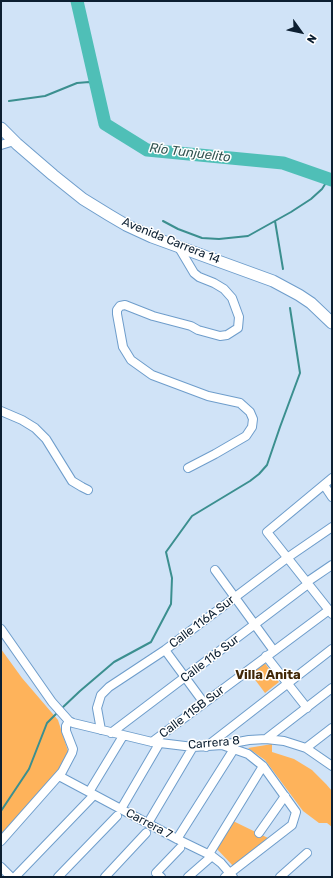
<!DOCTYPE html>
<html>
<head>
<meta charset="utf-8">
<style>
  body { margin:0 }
  #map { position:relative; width:333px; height:878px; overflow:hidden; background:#d0e3f7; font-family:Rubik,sans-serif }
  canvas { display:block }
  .frame { position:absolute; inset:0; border:2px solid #0c1f31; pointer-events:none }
  .north { position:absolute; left:281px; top:12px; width:40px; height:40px; -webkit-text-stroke:3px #fff; paint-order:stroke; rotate:123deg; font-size:11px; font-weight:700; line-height:16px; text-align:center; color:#0c1f31 }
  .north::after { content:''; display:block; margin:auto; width:14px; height:18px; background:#0c1f31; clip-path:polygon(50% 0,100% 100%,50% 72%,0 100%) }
</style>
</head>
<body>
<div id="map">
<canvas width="333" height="878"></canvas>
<div class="frame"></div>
<div class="north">N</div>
</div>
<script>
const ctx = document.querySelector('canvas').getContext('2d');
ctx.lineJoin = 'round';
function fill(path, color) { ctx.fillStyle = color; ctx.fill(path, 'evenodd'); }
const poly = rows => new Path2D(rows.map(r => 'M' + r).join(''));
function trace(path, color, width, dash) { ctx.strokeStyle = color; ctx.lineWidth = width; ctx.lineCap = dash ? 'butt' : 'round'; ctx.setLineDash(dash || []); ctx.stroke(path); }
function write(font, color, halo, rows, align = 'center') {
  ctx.font = font + ' Rubik,sans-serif'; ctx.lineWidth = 3; ctx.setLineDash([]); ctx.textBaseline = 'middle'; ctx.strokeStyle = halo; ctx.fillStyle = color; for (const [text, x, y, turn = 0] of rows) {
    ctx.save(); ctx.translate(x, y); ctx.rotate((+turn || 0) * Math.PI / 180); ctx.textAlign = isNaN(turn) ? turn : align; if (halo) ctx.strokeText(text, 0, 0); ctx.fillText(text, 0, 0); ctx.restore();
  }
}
fill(poly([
  [1,649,22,678,58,720,68,751,54,778,1,836],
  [264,662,279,682,265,693,250,673],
  [272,744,272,752,294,759,312,770,326,784,332,791,332,827,327,823,319,823,303,811,265,760,248,748],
  [233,821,268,838,234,867,217,849]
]), '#feb35b');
trace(poly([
  [9,101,45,96,77,83,89,82,95,85],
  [163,221,178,229,202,238,219,239,248,236,291,212,311,199,322,189,329,178],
  [275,221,283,269],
  [61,709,80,691,114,662,151,642,171,604,172,578,166,552,192,516,250,481,259,474,267,465,280,427,300,373,290,308],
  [1,811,29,769,47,723,58,712]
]), '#3b8f8f', 2);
trace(poly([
  [77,1,105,124,147,150,283,163,332,180]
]), '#4fbfb7', 13);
const street = poly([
  [1,145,14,141],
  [178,246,194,273,199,277,214,283,224,289,232,298,239,317,238,328,227,335,220,336,198,330,191,326,153,316,125,305,120,306,117,310,117,314,123,347,131,360,152,375,208,396,240,403,250,412,253,419,252,427,246,436,215,454,188,468],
  [1,411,22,420,35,428,46,439,72,481,82,487,88,490],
  [324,485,332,497],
  [215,570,274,651],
  [307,582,332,565],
  [332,614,267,532,332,478],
  [1,629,52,702,69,721,73,723,152,742,193,747,222,745,249,740,266,739,284,741,306,748,332,766],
  [165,650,204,703],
  [266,656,307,708],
  [101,730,97,708,101,695,109,687,165,650,287,558,332,527],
  [111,733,308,584],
  [266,739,332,688],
  [152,742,329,610],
  [222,745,248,754,263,766,296,812,292,825,225,877],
  [206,747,332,649],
  [306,748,332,728],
  [59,776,177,839,212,856,221,863,233,877],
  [89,792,123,736],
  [121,809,159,744],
  [148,823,193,747],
  [259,833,285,796],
  [177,839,234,749],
  [1,841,62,772,72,753,73,749,66,731,66,726,69,721],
  [209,854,263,766],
  [1,867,11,877],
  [15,877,94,795],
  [58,877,117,816],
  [105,877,146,833],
  [161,877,156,873,180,848],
  [188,877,212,856],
  [280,877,307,853]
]);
const secondary = poly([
  [1,128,17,144,53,175,83,199,109,215,126,225,152,237,273,281,299,295,311,303,332,323]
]);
trace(street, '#6e9dcb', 10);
trace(secondary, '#6e9dcb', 13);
trace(street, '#fff', 8);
trace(secondary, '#fff', 11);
write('12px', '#0c1f31', '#fff', [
  ["Avenida Carrera 14",171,241,22],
  ["Calle 116A Sur",202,622,-37],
  ["Calle 116 Sur",210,659,-37],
  ["Calle 115B Sur",192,712,-37],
  ["Carrera 8",214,743,-5],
  ["Carrera 7",149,824,28]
]);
write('italic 13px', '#335552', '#fff', [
  ["Río Tunjuelito",190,153,7]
]);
write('bold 13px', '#412706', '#fff', [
  ["Villa Anita",268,675]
]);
</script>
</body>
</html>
